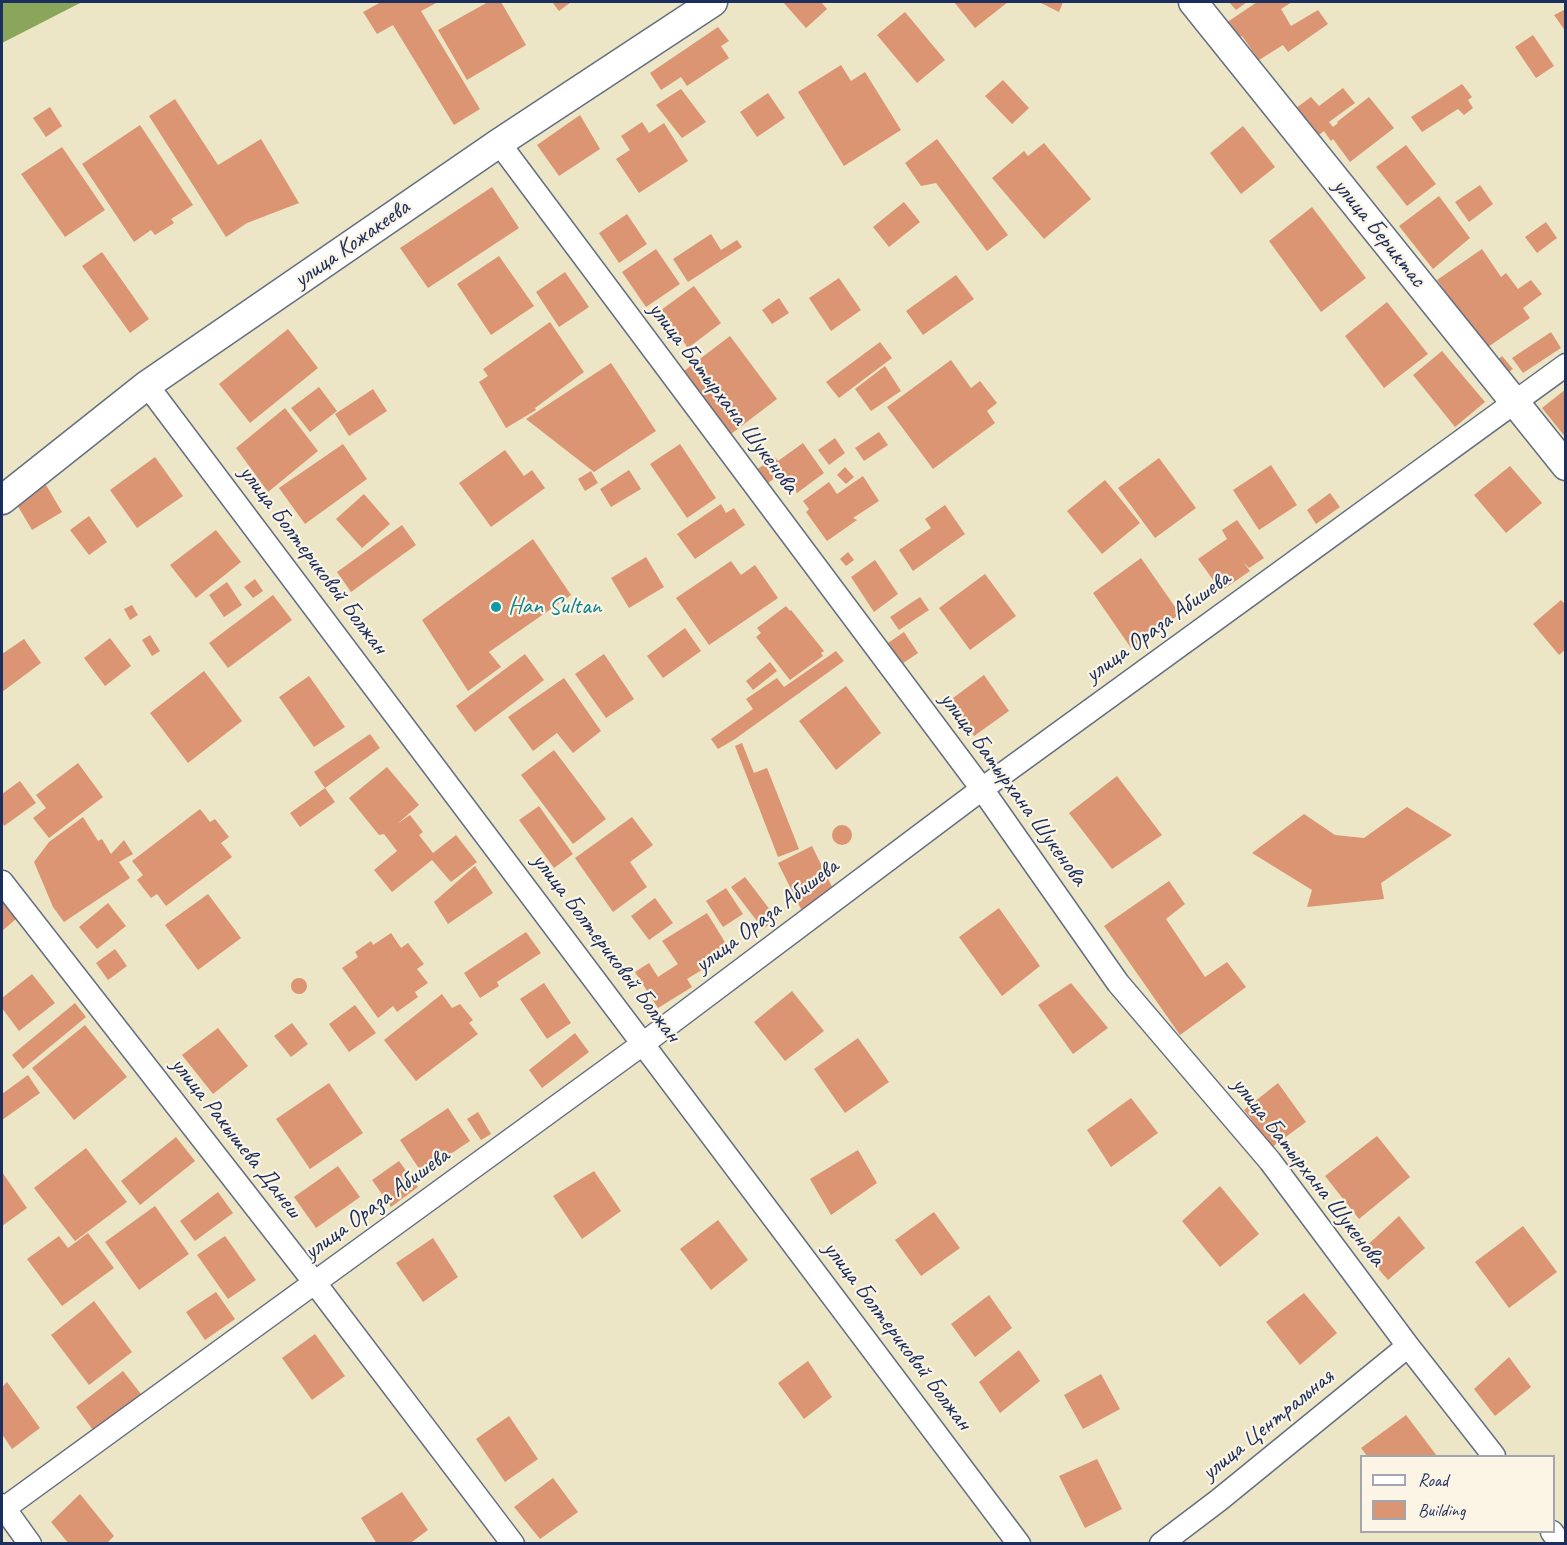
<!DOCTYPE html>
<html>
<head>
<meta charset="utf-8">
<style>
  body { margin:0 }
  #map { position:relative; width:1567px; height:1545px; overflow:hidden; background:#ece5c6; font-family:Caveat,sans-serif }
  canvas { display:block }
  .frame { position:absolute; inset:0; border:3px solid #1b2f5e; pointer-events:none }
  .legend { position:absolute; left:1360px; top:1455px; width:195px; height:78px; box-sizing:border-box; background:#fcf5e5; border:2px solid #a2a6af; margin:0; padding:8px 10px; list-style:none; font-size:18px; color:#1b2f5e }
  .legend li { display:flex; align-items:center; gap:12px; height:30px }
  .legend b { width:30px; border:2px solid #a2a6af }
</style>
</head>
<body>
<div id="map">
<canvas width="1567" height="1545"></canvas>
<div class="frame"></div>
<ul class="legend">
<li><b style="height:8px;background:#fff"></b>Road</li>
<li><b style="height:16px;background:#dc9572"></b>Building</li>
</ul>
</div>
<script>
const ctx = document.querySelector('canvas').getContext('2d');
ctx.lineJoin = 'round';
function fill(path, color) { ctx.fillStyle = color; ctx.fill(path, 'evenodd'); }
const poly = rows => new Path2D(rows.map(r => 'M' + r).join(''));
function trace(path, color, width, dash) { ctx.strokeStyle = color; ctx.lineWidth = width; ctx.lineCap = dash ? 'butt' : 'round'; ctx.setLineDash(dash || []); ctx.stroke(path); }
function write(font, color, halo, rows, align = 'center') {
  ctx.font = font + ' Caveat,sans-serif'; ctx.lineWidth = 4.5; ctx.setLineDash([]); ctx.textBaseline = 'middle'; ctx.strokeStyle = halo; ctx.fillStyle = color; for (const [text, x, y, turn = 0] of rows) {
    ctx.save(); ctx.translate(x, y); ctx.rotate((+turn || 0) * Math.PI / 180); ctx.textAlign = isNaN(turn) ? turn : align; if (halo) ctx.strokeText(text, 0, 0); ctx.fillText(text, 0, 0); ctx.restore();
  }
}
fill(poly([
  [2,2,82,2,2,43]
]), '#8aa65a');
fill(poly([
  [381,2,438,2,421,11,480,109,454,125,393,25,377,34,363,12],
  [488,2,501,2,526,45,467,80,438,30],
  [552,2,571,2,559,11],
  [783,2,821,2,827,9,806,28],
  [954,2,1008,2,975,28],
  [1039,2,1063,2,1059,12],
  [1229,2,1247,2,1236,10],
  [1257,2,1292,2,1281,9,1291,26,1318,10,1328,24,1288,52,1283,45,1259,60,1242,36,1234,41,1223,25],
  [1566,9,1566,32,1554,15],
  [905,12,945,60,917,83,877,35],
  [718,27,729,41,721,46,729,58,687,86,681,77,661,90,650,73],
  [1533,35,1554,66,1536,78,1515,47],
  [841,65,851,81,865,72,901,130,844,166,798,92],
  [1003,80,1029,108,1012,124,985,96],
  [1462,84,1472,97,1468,100,1473,108,1464,115,1458,109,1422,132,1411,117],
  [1343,88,1355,103,1329,122,1333,127,1338,123,1337,122,1369,97,1394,128,1350,162,1333,139,1331,141,1324,131,1314,139,1292,111,1311,97,1319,106],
  [681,89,706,122,682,138,656,105],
  [768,93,785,118,757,137,740,112],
  [175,99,218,165,261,139,299,203,247,223,226,237,149,116],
  [50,107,62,126,46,137,33,118],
  [580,115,600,149,559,176,537,145],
  [642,122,649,133,664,123,688,161,639,193,616,159,630,150,621,136],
  [140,125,193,205,171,219,174,223,155,235,151,230,134,242,82,164],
  [1243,126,1275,167,1241,194,1210,153],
  [937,139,1008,235,987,251,936,183,921,186,905,163],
  [1044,143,1091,199,1044,239,992,178,1024,151,1028,156],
  [1406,145,1436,184,1407,206,1376,167],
  [62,147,105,210,65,237,21,174],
  [1480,185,1493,204,1469,222,1455,202],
  [492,187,519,228,428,288,400,248],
  [1439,196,1470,238,1433,269,1399,226],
  [904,202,920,222,889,247,873,227],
  [1312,207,1366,278,1321,312,1269,241],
  [627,214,647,244,619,263,599,233],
  [1546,222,1557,238,1537,253,1525,237],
  [711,234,721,250,737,240,742,247,688,282,673,259],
  [656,249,680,284,646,307,622,272],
  [1482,249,1501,277,1506,273,1518,289,1531,280,1542,294,1523,308,1530,318,1485,349,1437,280],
  [102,252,149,319,130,333,82,266],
  [499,256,534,306,491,335,457,284],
  [565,272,589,307,559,327,536,292],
  [956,275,974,299,923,335,906,311],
  [839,278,861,310,831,331,809,298],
  [694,286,721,323,688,348,661,310],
  [779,298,789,313,772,324,762,310],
  [1387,302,1428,354,1384,388,1345,336],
  [550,322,584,372,535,408,536,410,506,428,479,382,488,376,483,369],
  [288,329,318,368,250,423,219,384],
  [1551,332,1561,348,1523,373,1512,358],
  [730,336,777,399,731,434,684,371],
  [880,342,892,358,839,398,826,382],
  [1442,351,1485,402,1455,427,1413,375],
  [1502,356,1513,369,1503,376,1493,364],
  [951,360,971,388,980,381,997,403,987,411,995,423,933,469,887,407],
  [611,363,656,431,594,472,526,419],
  [885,366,901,391,871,411,855,389],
  [319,387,337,411,310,432,291,408],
  [373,389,387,411,349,436,335,414],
  [1566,389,1566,438,1542,408],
  [285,408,318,451,268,492,236,448],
  [879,432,888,445,864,461,855,448],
  [835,438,845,453,829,465,818,450],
  [803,443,824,473,797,493,780,469,778,470,781,474,765,485,756,470,775,457,778,461],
  [343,444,367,479,305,524,279,488],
  [680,444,716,498,687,518,650,464],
  [505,450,524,476,532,470,545,488,491,527,459,483],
  [155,457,183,496,137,528,110,490],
  [1159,458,1196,508,1155,538,1118,488],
  [1271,465,1297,505,1259,530,1233,490],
  [1510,466,1542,503,1506,533,1474,495],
  [845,467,854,477,846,484,837,475],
  [629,470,641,489,611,507,600,489],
  [591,471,598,483,585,491,578,479],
  [863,476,879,501,853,518,857,520,827,541,806,512,809,509,803,501,829,482,837,494],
  [1105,480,1140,523,1102,554,1067,511],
  [46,485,62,512,32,530,16,503],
  [1330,493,1340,507,1316,524,1307,510],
  [364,494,390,524,362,548,336,519],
  [721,504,726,513,734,508,745,525,695,559,677,534],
  [945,505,965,534,913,571,899,550,931,528,925,519],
  [89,516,107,542,89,555,70,530],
  [1237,520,1264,558,1249,568,1243,562,1250,571,1221,591,1198,559,1227,539,1222,530],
  [402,525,416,545,351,592,337,572],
  [216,530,241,562,196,598,170,565],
  [533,539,571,595,489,652,501,667,468,691,422,620],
  [848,552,854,560,846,566,840,559],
  [646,557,664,587,629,608,611,578],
  [1141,558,1180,614,1131,648,1093,593],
  [875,560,898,594,874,612,851,577],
  [731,561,741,575,755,565,778,598,709,645,676,598],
  [985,574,1016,616,970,650,939,608],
  [255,579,263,591,253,598,244,587],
  [227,582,242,605,224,617,209,595],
  [273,595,292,620,228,668,209,643],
  [920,597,929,610,899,630,890,617],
  [1561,600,1566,605,1566,649,1559,655,1533,624],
  [132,605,138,615,130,620,124,609],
  [786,606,790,611,791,610,824,651,821,653,823,656,790,680,756,637,761,633,757,628],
  [685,628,701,651,663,678,647,656],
  [904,632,918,653,896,668,882,647],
  [150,635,160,651,152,656,142,640],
  [110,638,131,666,105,686,84,658],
  [24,639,41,663,2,692,2,654],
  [836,651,844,661,735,739,718,749,711,739,753,709,746,699,777,678,784,687],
  [525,654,544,680,475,732,456,706],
  [604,654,634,699,606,718,575,674],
  [770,662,777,671,753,690,746,681],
  [204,671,242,721,188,763,150,713],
  [984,675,1009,711,974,736,949,701],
  [309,676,345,727,314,747,279,697],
  [564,678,601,731,573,753,557,733,533,751,508,717],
  [846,686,881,733,836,770,799,721],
  [370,734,380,748,325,788,314,772],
  [742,743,754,773,767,768,799,849,778,857,735,746],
  [554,750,606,819,573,844,521,775],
  [78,763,103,797,49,838,33,818,46,808,36,795],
  [387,767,419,805,397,824,410,815,423,832,419,835,433,853,456,835,477,862,451,882,432,860,392,892,374,870,397,851,384,834,379,835,349,798],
  [1117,776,1162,835,1112,869,1069,813],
  [20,781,36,803,4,826,2,821,2,794],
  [325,788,335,802,300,827,290,813],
  [539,806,573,854,554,868,519,820],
  [1407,807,1452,835,1381,883,1384,899,1307,907,1312,890,1252,853,1304,814,1335,835,1364,838],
  [200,809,210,822,215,819,229,837,221,843,232,857,166,906,157,894,151,898,137,880,143,875,132,861],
  [83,817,98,841,102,839,111,854,124,840,133,854,119,862,130,878,64,922,53,907,34,862,49,842],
  [632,817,653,845,630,862,647,887,613,912,575,858],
  '832 835a10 10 0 1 1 20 0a10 10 0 1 1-20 0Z',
  [812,846,835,893,801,909,778,863],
  [475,866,493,893,448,924,434,902],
  [745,877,777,919,763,929,731,887],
  [1169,881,1185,904,1166,919,1205,977,1227,962,1246,987,1180,1035,1104,926],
  [726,888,743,914,723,927,706,901],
  [208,894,241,938,198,970,165,925],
  [655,898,673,923,649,940,631,916],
  [2,900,16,919,2,931],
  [108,903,126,926,97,949,79,927],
  [999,908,1040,966,1002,996,959,937],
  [707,913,731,952,687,979,692,987,658,1008,635,972,649,963,658,977,678,964,662,941],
  [526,932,541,953,497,982,499,986,480,998,464,973],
  [391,933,401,948,408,943,424,964,417,969,428,983,415,992,418,997,397,1012,393,1006,378,1018,342,968,358,957,355,952,371,941,373,945],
  [115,949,127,966,108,980,96,963],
  [32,974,55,1003,19,1031,2,1008,2,998],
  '291 986a8 8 0 1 1 16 0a8 8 0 1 1-16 0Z',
  [544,983,571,1023,547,1039,520,999],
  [1071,983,1108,1028,1073,1054,1038,1005],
  [792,991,824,1031,785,1061,754,1022],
  [442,994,452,1008,460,1004,473,1020,469,1023,478,1034,416,1081,384,1040],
  [75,1003,86,1017,23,1069,12,1055],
  [355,1005,376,1033,349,1052,329,1024],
  [292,1023,308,1044,291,1057,274,1036],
  [85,1025,127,1077,74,1120,32,1068],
  [218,1028,248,1066,213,1094,182,1055],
  [575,1033,589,1052,542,1088,529,1070],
  [858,1038,889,1082,845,1113,814,1069],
  [28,1075,40,1093,2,1120,2,1094],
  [329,1083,363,1133,310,1169,276,1119],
  [1278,1083,1306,1122,1272,1147,1244,1110],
  [1131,1098,1158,1133,1111,1167,1087,1130],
  [448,1108,470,1141,422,1173,400,1140],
  [478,1112,491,1134,481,1140,467,1119],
  [1377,1136,1410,1177,1359,1219,1325,1176],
  [176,1137,195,1161,140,1205,121,1181],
  [86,1148,127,1202,75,1241,34,1188],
  [858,1150,877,1183,831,1215,810,1179],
  [399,1161,418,1187,391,1207,372,1180],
  [338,1166,360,1197,316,1228,294,1197],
  [594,1171,621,1211,582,1239,553,1196],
  [2,1172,27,1208,2,1226],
  [1220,1186,1259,1234,1220,1267,1182,1221],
  [218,1192,233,1213,195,1241,180,1221],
  [155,1206,189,1254,139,1290,105,1242],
  [934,1212,960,1248,921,1276,895,1240],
  [1399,1216,1425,1248,1388,1280,1362,1250],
  [718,1220,748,1260,711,1290,680,1249],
  [1523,1226,1557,1272,1509,1308,1475,1262],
  [88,1233,114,1268,62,1306,27,1259,59,1236,68,1248],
  [225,1236,256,1280,228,1299,197,1255],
  [433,1238,458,1277,423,1302,396,1263],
  [216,1292,235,1319,205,1340,186,1312],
  [1304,1293,1337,1333,1300,1365,1266,1322],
  [989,1295,1012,1328,975,1357,951,1324],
  [94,1301,132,1352,89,1385,51,1335],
  [315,1334,345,1376,312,1400,282,1358],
  [1019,1350,1040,1381,1000,1413,979,1382],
  [1509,1357,1531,1387,1495,1416,1474,1389],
  [808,1361,832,1397,804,1419,778,1383],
  [123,1371,141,1394,93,1430,76,1407],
  [1101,1374,1120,1409,1083,1429,1064,1395],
  [7,1382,40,1428,12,1449,2,1434,2,1387],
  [1406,1415,1437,1456,1367,1456,1361,1448],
  [509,1416,538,1459,505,1482,476,1439],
  [1097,1459,1122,1509,1085,1528,1059,1476],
  [553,1478,578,1512,540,1539,514,1507],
  [402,1492,428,1530,409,1544,377,1544,361,1518],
  [80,1494,114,1536,106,1544,69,1544,51,1522]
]), '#dc9572');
const minor = poly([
  [499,143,982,789,1118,983,1270,1161,1408,1346,1494,1456],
  [147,385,1019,1544],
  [2,882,315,1283,513,1544],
  [2,1505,30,1544],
  [2,1510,644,1043,982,789,1566,365],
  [1552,1532,1561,1544],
  [1161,1544,1219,1500,1408,1346]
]);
const tertiary = poly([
  [1193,2,1566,466],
  [2,500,147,385,499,143,713,2]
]);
trace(minor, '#646f82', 25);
trace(tertiary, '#646f82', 31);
trace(minor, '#fff', 22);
trace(tertiary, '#fff', 28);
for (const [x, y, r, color] of [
  [496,607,6,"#0f9aa8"]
]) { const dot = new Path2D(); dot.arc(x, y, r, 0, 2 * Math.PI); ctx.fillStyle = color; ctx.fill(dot); trace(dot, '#fcf5e5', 2); }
write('24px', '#1b2f5e', '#fcf5e5', [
  ["улица Бериктас",1379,233,51],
  ["улица Кожакеева",352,244,-35],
  ["улица Батырхана Шукенова",723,398,53],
  ["улица Болтериковой Болжан",313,560,53],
  ["улица Ораза Абишева",1158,627,-36],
  ["улица Батырхана Шукенова",1013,789,54],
  ["улица Ораза Абишева",767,916,-37],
  ["улица Болтериковой Болжан",606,948,53],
  ["улица Ракышева Данеш",236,1138,52],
  ["улица Батырхана Шукенова",1308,1172,52],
  ["улица Ораза Абишева",377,1204,-36],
  ["улица Болтериковой Болжан",897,1336,53],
  ["улица Центральная",1268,1425,-39]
]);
write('24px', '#0d838f', '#fcf5e5', [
  ["Han Sultan",508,607]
], 'left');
</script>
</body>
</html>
